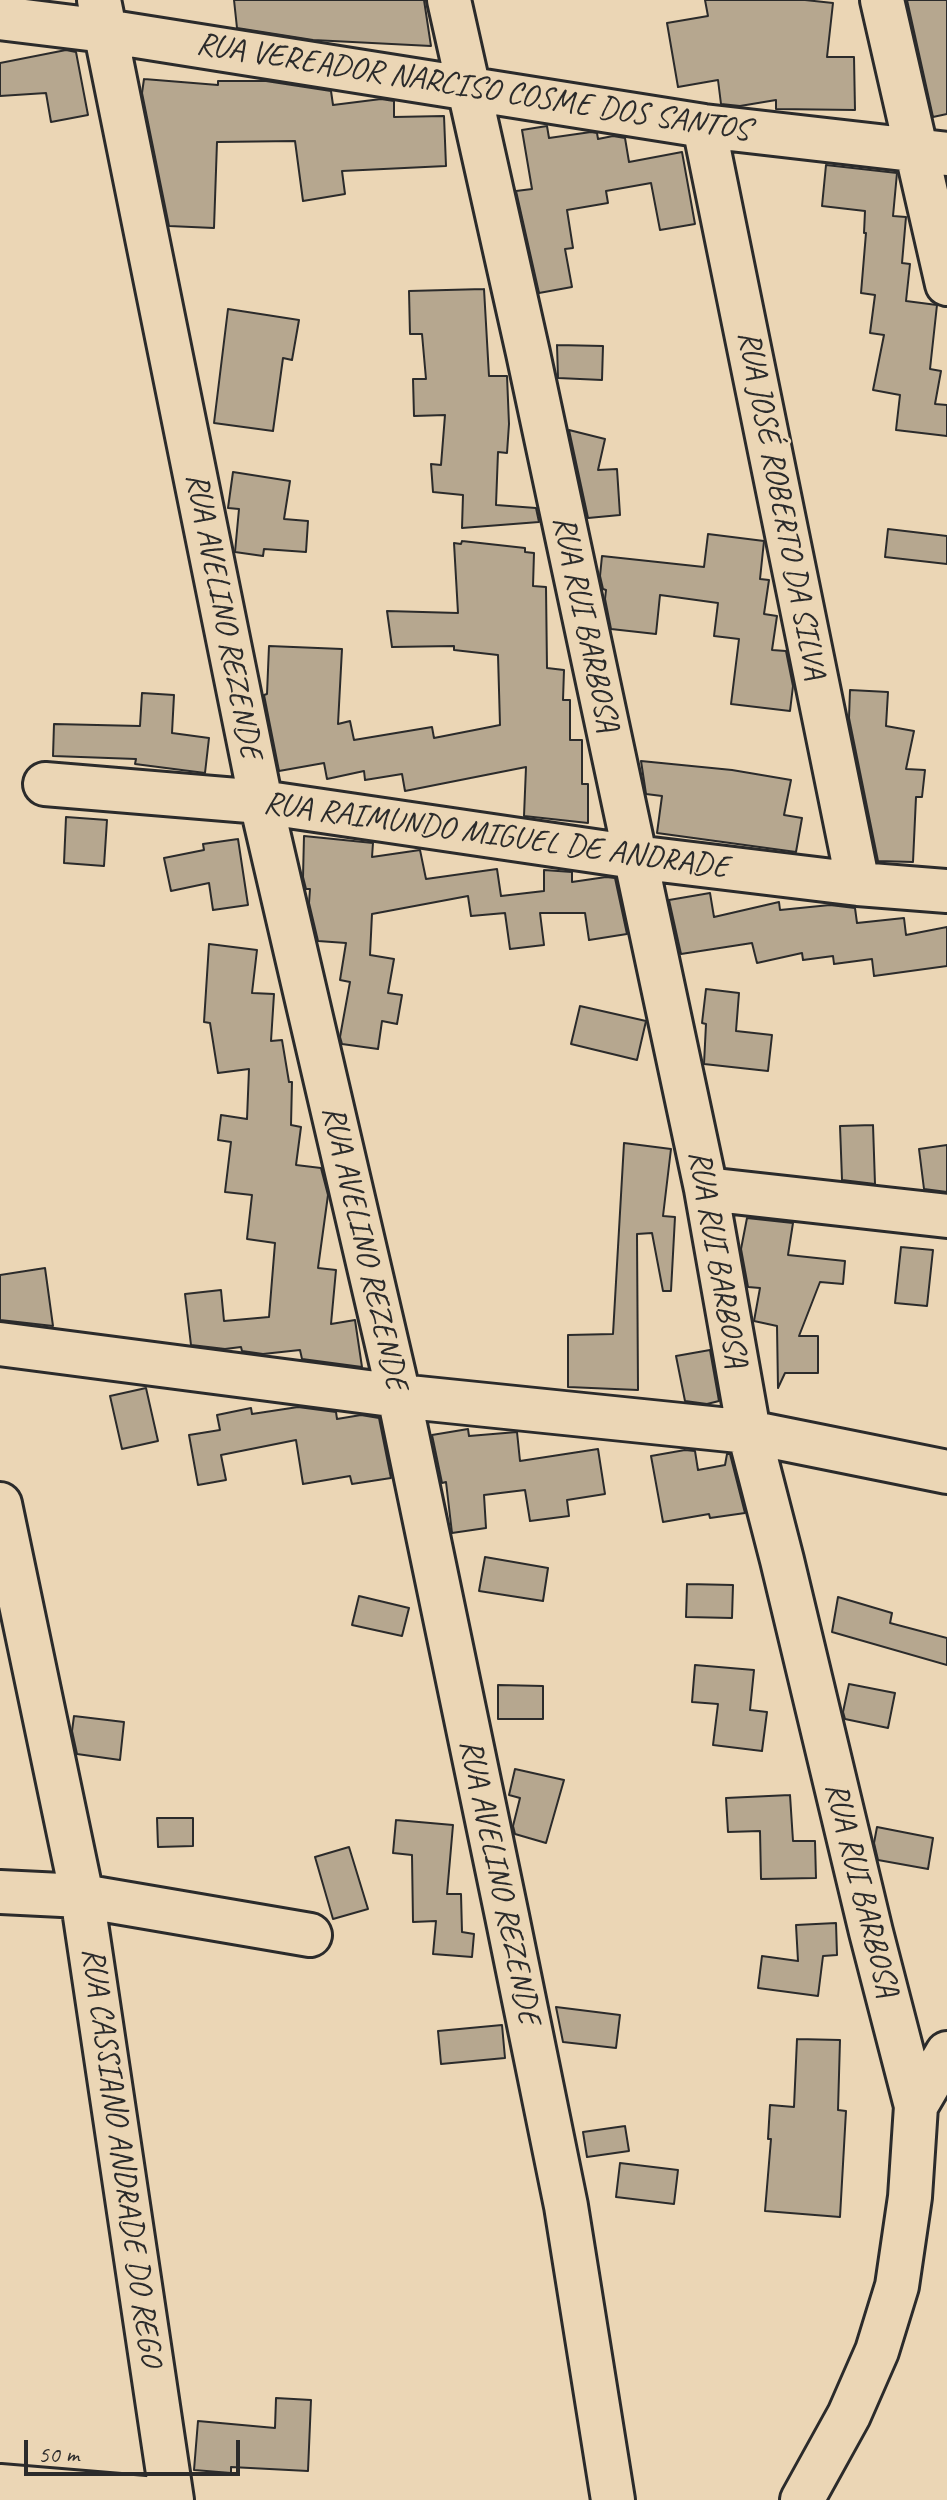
<!DOCTYPE html>
<html>
<head>
<meta charset="utf-8">
<style>
  body { margin:0 }
  #map { position:relative; width:947px; height:2500px; overflow:hidden; background:#ebd6b5; font-family:Caveat,sans-serif }
  canvas { display:block }
  .scale { position:absolute; left:24px; top:2440px; width:216px; height:36px; box-sizing:border-box; border:4px solid #2b2b2b; border-top:0; padding-left:10px; font-size:24px; line-height:28px; white-space:nowrap; color:#2b2b2b; -webkit-text-stroke:6px #ebd6b5; paint-order:stroke }
</style>
</head>
<body>
<div id="map">
<canvas width="947" height="2500"></canvas>
<div class="scale">50 m</div>
</div>
<script>
const ctx = document.querySelector('canvas').getContext('2d');
ctx.lineJoin = 'round';
function fill(path, color) { ctx.fillStyle = color; ctx.fill(path, 'evenodd'); }
const poly = rows => new Path2D(rows.map(r => 'M' + r).join(''));
function trace(path, color, width, dash) { ctx.strokeStyle = color; ctx.lineWidth = width; ctx.lineCap = dash ? 'butt' : 'round'; ctx.setLineDash(dash || []); ctx.stroke(path); }
function write(font, color, halo, rows, align = 'center') {
  ctx.font = font + ' Caveat,sans-serif'; ctx.lineWidth = 6; ctx.setLineDash([]); ctx.textBaseline = 'middle'; ctx.strokeStyle = halo; ctx.fillStyle = color; for (const [text, x, y, turn = 0] of rows) {
    ctx.save(); ctx.translate(x, y); ctx.rotate((+turn || 0) * Math.PI / 180); ctx.textAlign = isNaN(turn) ? turn : align; if (halo) ctx.strokeText(text, 0, 0); ctx.fillText(text, 0, 0); ctx.restore();
  }
}
const building = poly([
  [234,0,424,0,431,46,313,40,237,28,234,0],
  [705,0,805,0,833,3,827,57,854,57,855,110,776,109,776,100,740,106,721,104,718,80,678,87,667,23,708,16,705,0],
  [907,0,947,0,947,114,933,117,907,0],
  [66,50,76,52,88,115,51,122,46,93,0,96,0,63,66,50],
  [144,79,218,85,218,81,266,81,331,91,333,105,381,99,394,101,394,117,444,116,446,166,342,171,345,194,303,201,295,141,217,142,214,228,169,226,142,93,144,79],
  [547,126,549,138,591,132,597,133,598,139,613,136,625,138,629,162,682,152,695,224,660,230,651,183,606,191,608,203,567,210,573,248,565,249,572,287,539,293,516,191,532,189,522,130,547,126],
  [826,165,897,173,893,216,906,217,902,263,910,264,906,301,937,305,930,369,941,371,935,404,947,405,947,436,896,430,900,395,873,390,884,335,870,333,875,295,861,293,866,233,864,233,865,211,822,206,826,165],
  [484,289,489,376,507,376,509,424,507,453,498,452,496,505,536,508,539,522,462,528,463,495,433,492,431,464,441,465,445,415,414,416,413,379,426,379,422,334,410,334,409,291,484,289],
  [228,309,299,320,292,360,283,358,273,431,214,423,228,309],
  [557,345,603,346,602,380,558,378,557,345],
  [569,430,605,439,598,470,617,469,620,515,588,518,569,430],
  [233,472,290,481,284,519,308,521,306,552,264,549,263,556,235,552,239,509,228,508,233,472],
  [888,529,947,536,947,564,885,557,888,529],
  [708,534,764,541,760,579,769,580,764,614,777,616,772,650,786,651,793,686,790,711,731,704,739,639,714,636,718,603,660,595,656,634,611,629,605,599,606,590,603,589,600,576,602,556,704,567,708,534],
  [462,541,525,548,525,552,534,553,533,586,546,587,547,668,564,670,563,700,570,700,570,740,582,740,582,784,588,784,588,823,524,816,526,767,405,791,402,774,365,780,364,771,327,779,324,763,279,771,264,695,267,694,269,646,342,649,338,724,350,721,354,740,432,727,434,738,500,725,498,655,454,650,454,646,392,647,387,611,458,613,454,543,461,544,462,541],
  [850,690,888,692,886,726,914,731,906,769,925,770,922,797,916,797,913,862,878,861,849,718,850,690],
  [142,693,174,695,172,733,209,738,205,773,135,764,136,759,53,756,54,724,140,726,142,693],
  [641,761,732,770,791,780,784,815,802,818,796,852,657,833,662,796,646,794,641,761],
  [66,817,107,820,104,866,64,863,66,817],
  [304,836,373,843,372,857,420,850,426,879,497,869,501,896,544,891,544,870,572,872,572,882,606,877,615,878,627,934,589,940,585,913,540,913,544,945,510,949,505,913,471,916,468,896,372,914,370,955,394,959,388,993,402,995,397,1024,382,1021,378,1049,342,1044,340,1037,350,982,340,980,346,943,318,941,309,903,310,889,306,889,303,877,304,836],
  [238,839,248,905,213,910,209,883,171,891,164,858,204,850,203,844,238,839],
  [710,893,714,917,779,902,780,910,830,905,855,908,857,923,904,918,906,935,947,927,947,966,874,976,872,959,834,964,833,956,803,960,802,953,757,963,752,943,681,954,669,900,710,893],
  [209,944,257,950,252,993,274,994,271,1041,282,1040,289,1082,292,1082,291,1125,301,1127,296,1165,321,1168,328,1195,318,1268,336,1270,331,1324,355,1320,362,1367,302,1359,300,1350,263,1354,242,1351,241,1347,225,1349,191,1345,185,1294,221,1290,224,1321,269,1317,275,1243,247,1239,252,1195,225,1192,231,1142,218,1140,221,1115,247,1119,249,1069,218,1073,210,1023,204,1022,209,944],
  [706,989,739,993,736,1031,772,1035,768,1071,704,1064,706,1024,702,1023,706,989],
  [580,1006,646,1021,637,1060,571,1044,580,1006],
  [873,1125,875,1184,842,1180,840,1126,873,1125],
  [624,1143,671,1149,663,1216,675,1217,671,1291,663,1291,652,1233,637,1234,638,1390,568,1387,568,1335,613,1334,624,1143],
  [947,1145,947,1192,924,1189,919,1149,947,1145],
  [747,1218,793,1223,788,1255,845,1261,843,1284,820,1282,799,1336,818,1336,818,1373,785,1373,778,1388,777,1326,754,1321,760,1288,748,1287,741,1249,747,1218],
  [901,1247,933,1250,927,1306,895,1303,901,1247],
  [45,1268,53,1326,0,1320,0,1275,45,1268],
  [710,1350,719,1401,707,1404,685,1401,676,1356,710,1350],
  [146,1388,158,1441,122,1449,110,1396,146,1388],
  [298,1407,336,1412,337,1419,361,1415,379,1418,391,1478,352,1484,350,1476,303,1484,296,1440,221,1455,226,1480,198,1485,189,1435,220,1430,217,1415,251,1408,252,1414,298,1407],
  [468,1429,469,1436,517,1432,520,1461,598,1449,605,1494,567,1500,569,1516,530,1521,525,1490,484,1495,486,1528,452,1533,446,1482,442,1483,432,1435,468,1429],
  [685,1450,695,1451,698,1470,725,1465,727,1454,730,1454,745,1513,710,1518,709,1514,663,1522,651,1456,685,1450],
  [485,1557,548,1568,543,1601,479,1591,485,1557],
  [687,1584,733,1585,732,1618,686,1617,687,1584],
  [359,1596,409,1608,402,1636,352,1625,359,1596],
  [838,1597,892,1613,890,1623,947,1638,947,1665,832,1632,838,1597],
  [695,1665,754,1670,750,1710,767,1712,762,1751,713,1745,718,1704,692,1702,695,1665],
  [849,1684,895,1693,888,1728,845,1719,843,1712,849,1684],
  [498,1685,543,1686,543,1719,498,1719,498,1685],
  [74,1716,124,1722,120,1760,77,1754,72,1731,74,1716],
  [515,1769,564,1780,546,1843,515,1834,513,1826,520,1798,509,1795,515,1769],
  [790,1795,793,1841,815,1841,816,1878,761,1879,760,1831,728,1832,726,1798,790,1795],
  [157,1818,193,1818,193,1846,158,1847,157,1818],
  [396,1820,453,1825,447,1894,461,1894,462,1932,474,1934,472,1957,433,1954,436,1921,413,1922,412,1855,393,1853,396,1820],
  [877,1827,933,1838,928,1869,878,1860,874,1843,877,1827],
  [349,1847,368,1909,333,1919,315,1857,349,1847],
  [836,1923,837,1955,823,1956,818,1996,758,1988,762,1956,798,1961,796,1925,836,1923],
  [556,2007,620,2015,616,2048,563,2042,556,2007],
  [502,2025,505,2058,441,2064,438,2031,502,2025],
  [797,2039,840,2040,838,2110,846,2111,840,2217,765,2211,771,2139,768,2139,770,2105,794,2107,797,2039],
  [625,2126,629,2151,587,2157,583,2132,625,2126],
  [620,2163,678,2170,674,2204,616,2197,620,2163],
  [276,2398,311,2400,308,2471,231,2467,231,2473,194,2470,198,2421,275,2428,276,2398]
]);
fill(building, '#b6a78f');
trace(building, '#2b2b2b', 2);
const minor = poly([
  [99,0,261,802,399,1396,507,1916,566,2206,613,2500],
  [449,0,528,353,706,1189,749,1432,782,1560,871,1932,916,2106,910,2197,897,2286,877,2351,849,2415,802,2500],
  [882,0,947,284],
  [0,18,105,31,704,126,947,154],
  [704,126,858,884],
  [45,784,261,802,635,857,858,884,947,891],
  [706,1189,947,1216],
  [0,1344,399,1396,749,1432,947,1472],
  [0,1504,82,1896,310,1935],
  [0,1892,82,1896,172,2500],
  [916,2106,947,2053],
  [0,2486,168,2500]
]);
trace(minor, '#2b2b2b', 48);
trace(minor, '#ebd6b5', 42);
write('32px', '#2b2b2b', '#ebd6b5', [
  ["RUA VEREADOR NARCISO COSME DOS SANTOS",473,88,9],
  ["RUA JOSÉ ROBERTO DA SILVA",781,505,79],
  ["RUA AVELINO REZENDE",223,616,79],
  ["RUA RUI BARBOSA",585,624,78],
  ["RUA RAIMUNDO MIGUEL DE ANDRADE",496,836,8],
  ["RUA AVELINO REZENDE",364,1248,77],
  ["RUA RUI BARBOSA",717,1259,80],
  ["RUA AVELINO REZENDE",499,1882,78],
  ["RUA RUI BARBOSA",861,1890,76],
  ["RUA CASSIANO ANDRADE DO REGO",121,2157,82]
]);
</script>
</body>
</html>
